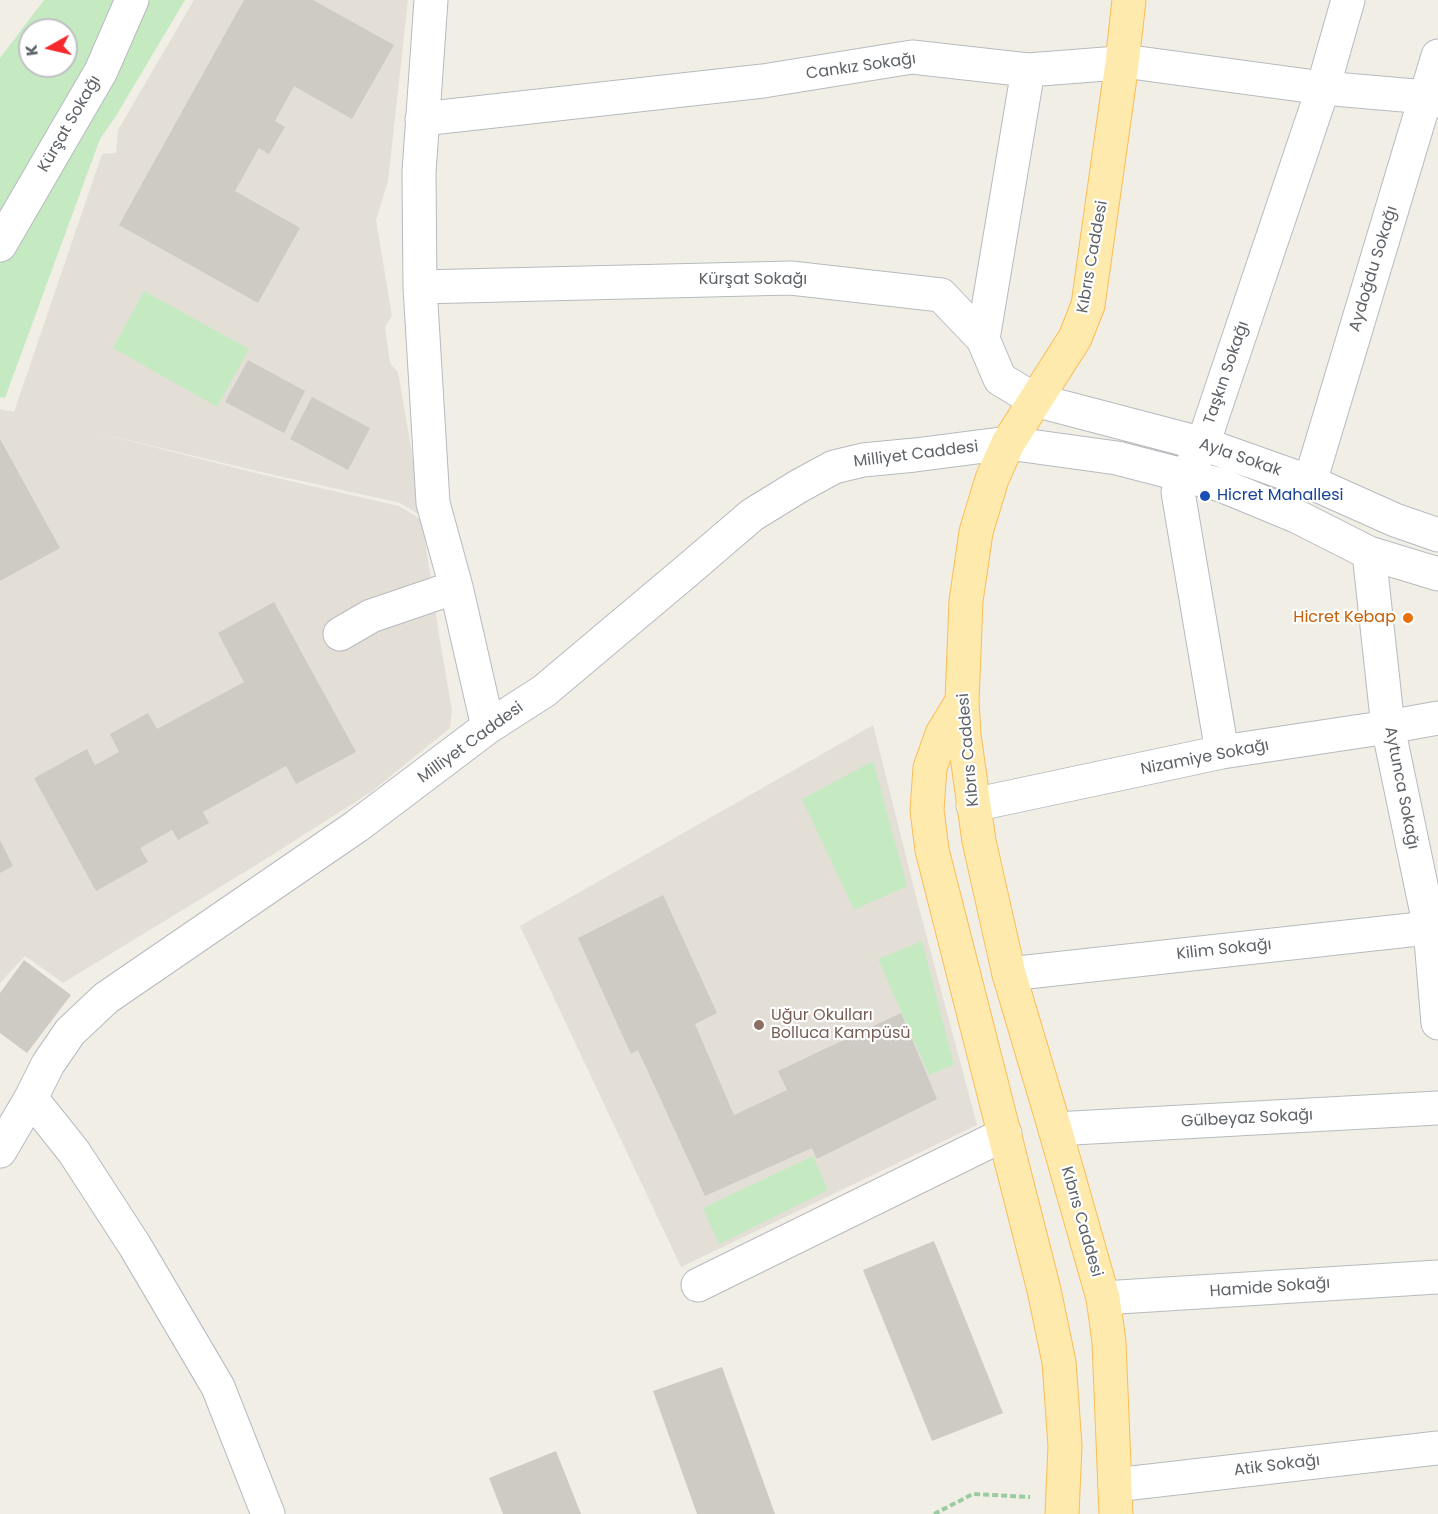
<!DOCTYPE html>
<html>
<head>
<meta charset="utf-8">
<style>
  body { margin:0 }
  #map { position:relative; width:1438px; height:1514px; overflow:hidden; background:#f1eee6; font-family:Poppins,sans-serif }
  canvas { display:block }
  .north { position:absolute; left:18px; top:18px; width:60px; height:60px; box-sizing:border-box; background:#fff; border:2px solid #bfc1c3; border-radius:50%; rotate:262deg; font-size:16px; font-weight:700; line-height:24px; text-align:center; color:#5e6368 }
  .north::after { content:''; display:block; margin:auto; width:21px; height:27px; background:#f5282b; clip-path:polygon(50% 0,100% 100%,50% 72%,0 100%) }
</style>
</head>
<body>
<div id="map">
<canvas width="1438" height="1514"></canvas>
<div class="north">K</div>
</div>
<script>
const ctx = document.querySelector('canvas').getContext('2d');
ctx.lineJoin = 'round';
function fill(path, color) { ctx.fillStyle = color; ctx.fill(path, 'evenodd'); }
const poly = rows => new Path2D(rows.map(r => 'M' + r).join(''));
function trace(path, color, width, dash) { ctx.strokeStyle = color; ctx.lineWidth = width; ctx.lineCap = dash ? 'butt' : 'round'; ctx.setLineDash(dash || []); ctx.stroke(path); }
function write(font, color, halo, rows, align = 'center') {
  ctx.font = font + ' Poppins,sans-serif'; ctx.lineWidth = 4.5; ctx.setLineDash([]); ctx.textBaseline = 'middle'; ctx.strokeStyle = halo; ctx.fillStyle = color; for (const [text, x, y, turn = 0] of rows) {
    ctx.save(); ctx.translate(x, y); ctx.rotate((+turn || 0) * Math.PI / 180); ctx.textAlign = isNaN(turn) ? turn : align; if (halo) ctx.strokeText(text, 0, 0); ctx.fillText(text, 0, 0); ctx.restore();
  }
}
fill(poly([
  [194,0,408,0,388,181,376,220,392,316,385,327,390,363,398,372,423,517,400,503,261,472,90,431,260,474,399,506,422,520,440,641,452,710,450,728,371,792,261,862,63,983,25,956,0,983,0,409,14,412,102,154,116,153,118,130],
  [873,725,918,904,977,1125,681,1267,520,926]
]), '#e3dfd7');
fill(poly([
  [44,0,185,0,116,116,100,139,5,398,0,397,0,58],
  [30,30,66,30,66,66,30,66],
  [144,291,249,349,217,407,113,348],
  [873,761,907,886,854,910,802,799],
  [922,941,954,1065,929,1075,878,959],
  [813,1156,828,1190,719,1244,703,1208]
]), '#c5eac2');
fill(poly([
  [244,0,313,0,394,45,352,119,294,86,275,121,285,127,269,154,259,148,235,191,300,228,258,303,119,225],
  [248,360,305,391,284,433,225,402],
  [312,397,370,428,348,470,290,439],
  [0,439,60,548,0,581],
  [274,602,356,752,296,784,286,766,203,812,209,823,178,840,172,830,140,848,148,862,96,891,34,778,87,749,95,765,119,752,110,734,148,713,157,729,244,682,218,633],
  [0,840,13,866,0,873],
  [663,895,717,1013,695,1024,734,1115,787,1090,778,1071,901,1013,937,1099,817,1159,812,1148,705,1196,638,1050,631,1054,578,938],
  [24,960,71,995,27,1053,0,1033,0,993],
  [934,1241,1003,1413,932,1441,863,1270],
  [722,1367,775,1514,697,1514,653,1391],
  [556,1451,581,1514,503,1514,489,1478]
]), '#cecbc5');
const minor = poly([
  [431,0,419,172,420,287,433,503,456,587,488,727],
  [1028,70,1131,62,1323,88,1426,97,1438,101],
  [422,119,763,81,912,57,1028,70,983,339],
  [0,245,101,71,132,0],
  [420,287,791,278,941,295,983,339,1000,379,1035,400,1203,444,1310,482,1395,520,1438,535],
  [1310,482,1438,56],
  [1369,553,1388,727,1430,928,1438,1023],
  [340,634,371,616,456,587],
  [1222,752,1178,492,1203,444,1323,88,1348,0],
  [973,805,1222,752,1388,727,1438,718],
  [1009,974,1438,927],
  [31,1098,74,1152,135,1246,218,1387,268,1514],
  [1055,1129,1438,1108],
  [0,1151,31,1098,48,1064,70,1032,106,998,357,826,488,727,544,691,689,569,752,515,799,486,834,467,863,460,915,455,1008,443,1117,458,1221,485,1296,516,1369,553,1438,574],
  [698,1285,1005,1134],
  [1103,1298,1438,1277],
  [1115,1485,1438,1448]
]);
const major = poly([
  [962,701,942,734,930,768,927,810,932,850,1044,1290,1059,1362,1065,1446,1062,1514],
  [1116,1514,1109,1342,1103,1298,1055,1129,1009,974,979,841,964,735,962,701,966,601,976,532,992,479,1008,443,1075,338,1088,305,1122,63,1129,0]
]);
trace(minor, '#b7babe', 35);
trace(major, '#fbbd55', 35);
trace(poly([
  [934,1514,973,1494,1030,1497]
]), '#9acca3', 4, [6, 3]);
trace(minor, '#fff', 33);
trace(major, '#ffeaad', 33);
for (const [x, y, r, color] of [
  [1205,496,6,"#1a4fb4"],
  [1408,618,6,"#e8710a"],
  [759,1025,6,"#8d6e63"]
]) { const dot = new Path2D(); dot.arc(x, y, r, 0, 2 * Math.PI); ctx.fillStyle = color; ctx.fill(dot); trace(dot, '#fff', 2); }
write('16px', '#5e6368', '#fff', [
  ["Cankız Sokağı",861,67,-8],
  ["Kürşat Sokağı",70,124,-60],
  ["Kıbrıs Caddesi",1093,257,-80],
  ["Aydoğdu Sokağı",1374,269,-73],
  ["Kürşat Sokağı",753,280],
  ["Taşkın Sokağı",1227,373,-71],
  ["Milliyet Caddesi",916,455,-7],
  ["Ayla Sokak",1240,458,19],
  ["Milliyet Caddesi",471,743,-36],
  ["Kıbrıs Caddesi",969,750,-95],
  ["Nizamiye Sokağı",1205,758,-11],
  ["Aytunca Sokağı",1401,788,79],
  ["Kilim Sokağı",1224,950,-6],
  ["Gülbeyaz Sokağı",1247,1119,-3],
  ["Kıbrıs Caddesi",1081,1222,74],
  ["Hamide Sokağı",1270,1288,-4],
  ["Atik Sokağı",1277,1466,-7]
]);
write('16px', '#164399', '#fff', [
  ["Hicret Mahallesi",1217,496]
], 'left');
write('16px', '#c56008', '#fff', [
  ["Hicret Kebap",1396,618]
], 'right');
write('16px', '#785e54', '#fff', [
  ["Uğur Okulları",771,1016],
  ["Bolluca Kampüsü",771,1034]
], 'left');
</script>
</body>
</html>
